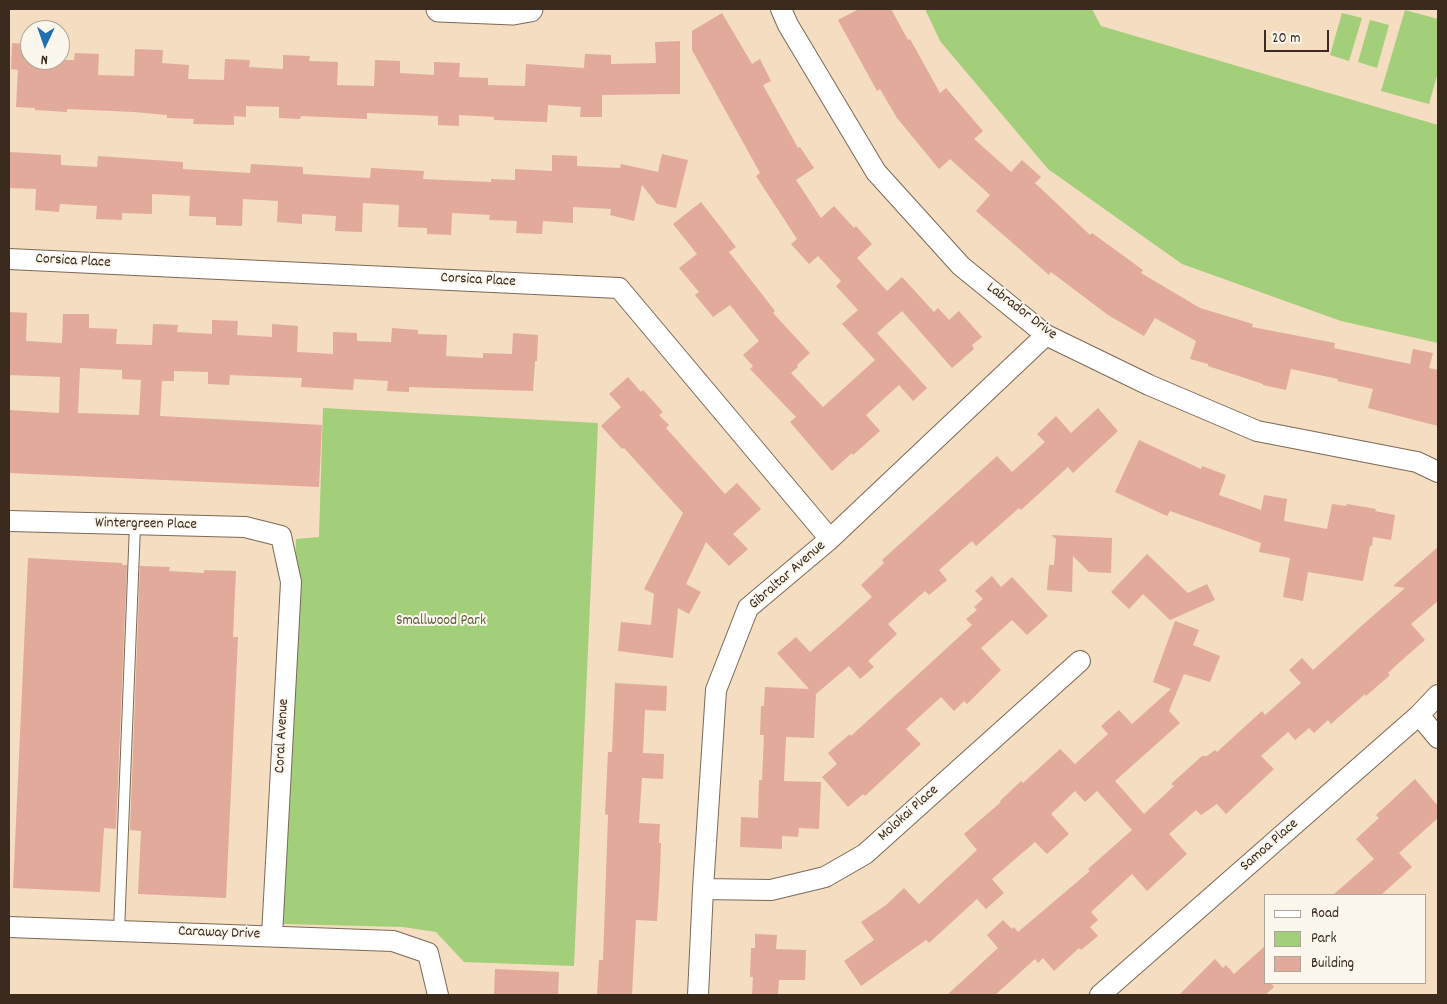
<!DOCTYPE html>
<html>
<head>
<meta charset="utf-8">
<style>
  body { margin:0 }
  #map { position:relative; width:1447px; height:1004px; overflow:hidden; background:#f4ddc1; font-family:Dekko,sans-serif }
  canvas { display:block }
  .frame { position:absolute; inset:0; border:10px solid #3b2a1e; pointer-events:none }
  .legend { position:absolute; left:1264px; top:894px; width:162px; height:90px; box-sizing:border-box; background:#fbf7ec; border:1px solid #aea59a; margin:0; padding:6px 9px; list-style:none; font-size:15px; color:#3b2a1e }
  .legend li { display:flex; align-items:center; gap:10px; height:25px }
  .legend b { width:25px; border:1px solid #aea59a }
  .north { position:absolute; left:20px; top:20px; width:50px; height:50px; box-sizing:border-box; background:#fbf7ec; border:1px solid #aea59a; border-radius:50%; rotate:183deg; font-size:14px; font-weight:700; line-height:20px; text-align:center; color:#3b2a1e }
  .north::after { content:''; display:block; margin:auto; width:18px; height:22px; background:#1f6fb2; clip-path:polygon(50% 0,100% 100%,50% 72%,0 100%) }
  .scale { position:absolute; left:1264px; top:30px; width:65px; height:22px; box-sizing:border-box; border:2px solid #3b2a1e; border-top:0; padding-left:6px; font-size:15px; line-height:18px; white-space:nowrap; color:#3b2a1e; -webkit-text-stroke:4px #fbf7ec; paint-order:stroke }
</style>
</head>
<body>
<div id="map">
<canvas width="1447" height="1004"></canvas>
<div class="frame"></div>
<ul class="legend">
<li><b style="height:6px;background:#fff"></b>Road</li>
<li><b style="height:14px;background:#a3ce7a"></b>Park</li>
<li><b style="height:14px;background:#e1aa9a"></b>Building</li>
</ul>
<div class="north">N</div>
<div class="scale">20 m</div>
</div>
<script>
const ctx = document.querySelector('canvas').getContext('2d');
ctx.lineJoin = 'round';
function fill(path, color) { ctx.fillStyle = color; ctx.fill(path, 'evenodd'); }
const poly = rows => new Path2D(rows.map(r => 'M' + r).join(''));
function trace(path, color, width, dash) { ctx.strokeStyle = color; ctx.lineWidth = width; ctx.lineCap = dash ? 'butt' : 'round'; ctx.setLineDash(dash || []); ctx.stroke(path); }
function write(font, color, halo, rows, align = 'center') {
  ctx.font = font + ' Dekko,sans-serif'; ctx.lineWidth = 4; ctx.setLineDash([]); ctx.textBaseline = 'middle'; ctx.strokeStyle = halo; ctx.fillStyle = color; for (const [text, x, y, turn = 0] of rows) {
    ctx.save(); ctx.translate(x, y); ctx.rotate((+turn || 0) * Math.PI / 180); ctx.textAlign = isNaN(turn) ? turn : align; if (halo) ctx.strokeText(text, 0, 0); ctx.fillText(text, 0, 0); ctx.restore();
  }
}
fill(poly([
  [925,9,1092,9,1101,26,1438,125,1438,343,1341,321,1182,264,1048,169,940,41],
  [1405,10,1438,19,1438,72,1429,104,1381,91],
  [1342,13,1362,18,1349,61,1330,55],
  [1370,20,1389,25,1377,68,1358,62],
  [323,408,598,423,574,966,464,962,436,932,403,927,282,924,296,539,319,537]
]), '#a3ce7a');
fill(poly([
  [859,9,891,9,908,40,910,39,940,93,946,88,983,131,974,139,1011,172,1022,160,1041,177,1035,183,1090,235,1092,233,1143,270,1141,273,1200,308,1253,324,1252,327,1335,343,1334,348,1410,364,1413,349,1433,353,1429,368,1438,370,1438,426,1368,408,1373,389,1337,381,1338,379,1291,369,1286,390,1263,385,1263,384,1208,366,1208,364,1190,359,1196,341,1155,318,1144,336,1108,315,1051,272,1049,275,976,211,990,195,950,159,939,169,897,118,880,89,877,91,838,20],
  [722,13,752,64,760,59,771,81,763,85,798,148,800,147,814,168,796,180,821,218,834,206,854,228,856,226,872,244,857,258,887,291,902,277,934,312,938,308,949,320,959,311,982,337,972,345,974,349,952,368,902,311,877,333,927,388,913,401,899,385,866,415,880,431,853,455,852,453,832,471,790,422,796,417,750,369,753,366,743,355,759,341,730,305,713,317,695,295,699,292,679,268,697,254,673,224,701,202,736,247,729,252,775,311,773,313,810,353,797,365,798,367,791,373,823,407,875,360,842,324,858,310,836,286,841,281,818,256,809,264,791,244,797,239,756,176,760,173,692,50,692,31],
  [680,41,680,94,602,95,602,117,580,117,581,107,548,105,547,122,494,120,494,117,459,115,459,126,438,125,438,116,367,113,367,119,301,116,300,119,279,118,279,107,246,106,246,117,234,116,234,125,193,124,194,119,167,118,167,115,134,112,67,109,67,112,35,110,35,108,16,107,18,70,11,69,12,43,30,44,30,60,74,60,75,53,99,54,98,75,134,76,135,49,163,50,162,63,189,65,188,79,224,80,225,59,250,60,249,67,283,69,283,55,310,56,309,61,338,62,337,85,374,86,375,60,400,61,400,73,434,75,434,62,460,63,459,77,488,78,488,85,525,86,526,64,584,68,585,54,611,55,611,64,656,63,655,42],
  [9,152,61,155,61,165,97,167,98,156,183,162,183,169,250,173,251,164,303,167,303,174,370,178,371,168,424,171,423,179,491,182,491,179,515,180,515,169,552,171,552,155,577,156,577,166,620,168,621,164,658,172,662,154,688,160,676,208,657,204,642,185,634,221,610,215,611,209,573,207,573,223,543,221,542,234,516,233,517,221,489,220,490,215,452,213,451,235,427,234,427,228,398,227,399,205,363,203,362,232,335,231,336,216,302,214,302,224,277,222,278,201,243,199,242,226,216,225,216,217,189,216,190,196,152,194,152,214,122,213,122,220,96,219,97,206,60,204,59,212,35,210,36,189,9,188],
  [9,312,27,313,26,341,62,343,63,314,89,314,89,328,117,329,116,344,152,345,153,324,178,325,177,332,212,334,212,320,238,321,237,335,272,337,272,324,298,326,297,352,333,354,333,332,357,333,357,341,391,342,392,328,418,330,418,334,447,335,446,356,483,358,483,353,512,354,513,333,538,335,537,361,535,361,533,391,409,387,409,392,387,391,388,381,354,379,353,390,301,387,302,378,230,375,229,385,208,384,208,372,174,371,174,381,162,381,160,416,322,425,319,487,9,473,9,410,59,413,60,377,9,375],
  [80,368,122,370,122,379,141,380,139,415,78,413],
  [628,377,641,392,643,390,663,412,659,415,669,425,666,428,725,494,737,483,761,509,733,534,748,549,729,566,706,542,686,584,701,592,689,614,678,608,673,658,618,651,621,622,651,625,654,594,644,589,683,513,624,448,622,449,601,426,621,407,609,394],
  [1098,408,1118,431,1073,473,1068,467,1021,510,1019,508,976,546,972,541,939,570,947,580,929,595,925,591,888,624,897,634,868,661,874,667,860,679,849,666,816,694,814,738,786,737,784,781,821,782,819,829,799,828,798,837,782,836,782,849,740,847,741,817,758,818,759,780,762,780,764,735,760,735,761,706,764,706,765,687,809,689,777,653,796,637,810,652,841,625,872,597,861,585,884,563,882,560,997,456,1012,472,1045,442,1037,434,1056,416,1071,433],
  [1139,440,1201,469,1202,466,1226,475,1219,495,1261,510,1264,495,1287,499,1284,521,1327,529,1332,504,1346,506,1347,504,1376,509,1375,511,1395,515,1391,540,1373,537,1372,546,1370,546,1363,581,1308,572,1303,601,1283,597,1290,558,1259,552,1261,543,1170,511,1167,516,1115,492],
  [1051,535,1112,538,1111,573,1089,572,1073,556,1072,592,1047,590,1049,565,1054,565,1056,539],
  [1438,547,1438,601,1411,624,1425,640,1402,660,1388,673,1390,675,1366,696,1365,694,1331,724,1328,720,1314,733,1309,728,1295,740,1288,732,1261,756,1274,769,1226,814,1217,804,1201,815,1196,810,1169,834,1187,854,1147,891,1132,874,1091,912,1098,920,1090,927,1098,936,1081,950,1079,948,1054,971,1043,958,1038,963,1035,959,995,995,947,995,998,948,987,935,1003,920,1012,929,1014,927,1018,932,1090,871,1088,869,1132,830,1097,791,1085,802,1075,791,1051,814,1069,834,1047,854,1035,842,992,879,1004,893,986,909,977,899,929,943,926,940,861,986,844,961,874,940,861,922,886,905,904,888,919,904,977,850,964,834,1001,802,1000,801,1021,781,1023,783,1060,749,1075,764,1108,734,1101,726,1119,710,1132,724,1171,689,1153,682,1175,621,1199,630,1193,645,1220,656,1210,682,1184,674,1169,711,1180,723,1115,781,1144,814,1174,786,1171,784,1202,756,1207,756,1215,750,1217,752,1262,711,1265,715,1301,683,1289,670,1302,658,1313,670,1367,621,1405,588,1393,586],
  [1147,554,1188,593,1207,584,1215,600,1170,620,1143,594,1129,609,1111,592],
  [28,558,122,563,122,565,127,565,116,829,104,828,100,892,13,888],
  [140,566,170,567,169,571,204,573,204,570,236,571,233,637,238,637,226,898,138,894,141,831,130,830],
  [992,576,1001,587,1012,577,1048,616,1027,635,1012,620,981,648,1001,670,967,704,964,701,954,711,941,697,906,729,921,744,865,796,863,794,848,807,822,777,837,764,828,753,850,734,851,736,972,625,966,619,977,610,974,607,983,599,975,591],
  [615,683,667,686,666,711,645,710,643,753,664,754,663,779,642,778,639,823,660,824,659,843,661,843,660,872,657,921,636,920,632,995,597,995,599,960,603,960,608,815,605,814,608,752,612,752],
  [1415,779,1438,806,1438,818,1399,853,1412,867,1381,895,1333,895,1374,859,1356,839,1379,818,1376,815],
  [755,934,777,935,776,949,806,950,805,980,779,980,778,995,752,995,753,977,750,977,751,948,755,948],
  [1266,945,1266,983,1271,983,1274,987,1265,995,1179,995,1215,959,1223,968,1226,965,1234,974],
  [495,969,559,972,558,995,494,995]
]), '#e1aa9a');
const service = poly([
  [119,931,135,525]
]);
const minor = poly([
  [781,9,788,25,876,172,961,266,1046,335,1149,385,1257,431,1417,462,1438,472],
  [9,259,619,288,830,539],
  [9,521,245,527,281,536,291,582,272,936],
  [1419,715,1438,738],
  [703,889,771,890,825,877,865,854,1080,661],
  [9,927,393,941,428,953,438,995],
  [698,995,703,889,716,690,748,608,830,539,1046,335],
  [1100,995,1419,715,1438,695]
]);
const tertiary = poly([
  [439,9,513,12,530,9]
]);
trace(service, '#7c6957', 12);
trace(minor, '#7c6957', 22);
trace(tertiary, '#7c6957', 27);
trace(service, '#fff', 10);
trace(minor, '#fff', 20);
trace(tertiary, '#fff', 25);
write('15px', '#3b2a1e', '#fbf7ec', [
  ["Corsica Place",73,262,3],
  ["Corsica Place",478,281,3],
  ["Labrador Drive",1021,312,37],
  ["Wintergreen Place",146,525,1],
  ["Gibraltar Avenue",788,576,-41],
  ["Coral Avenue",283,736,-87],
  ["Molokai Place",909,814,-42],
  ["Samoa Place",1270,846,-41],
  ["Caraway Drive",219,934,2]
]);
write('15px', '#5a5b3a', '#fbf7ec', [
  ["Smallwood Park",441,622]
]);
</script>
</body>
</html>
